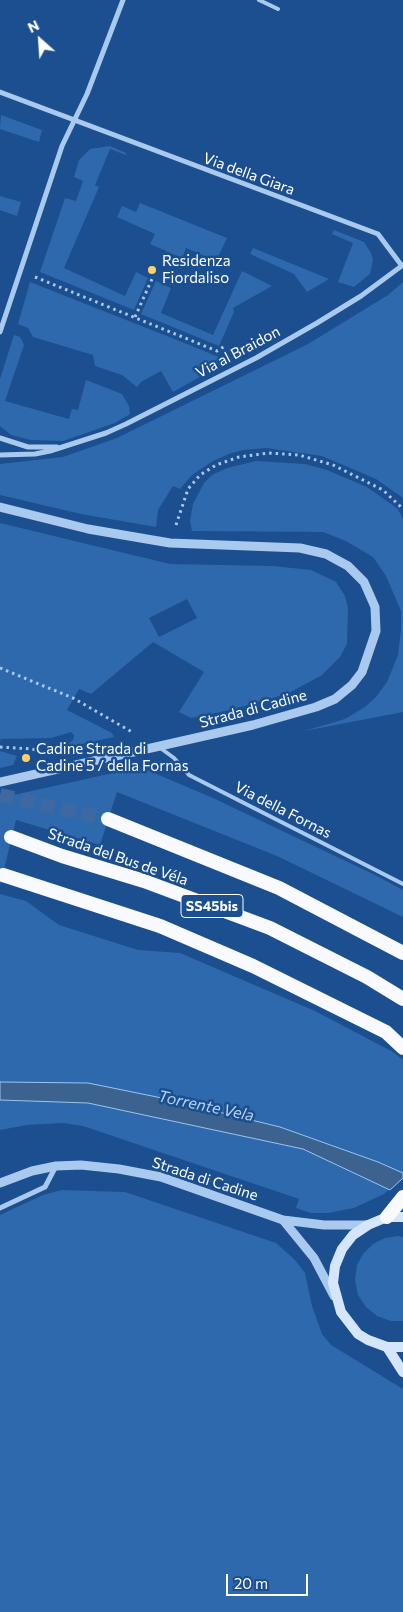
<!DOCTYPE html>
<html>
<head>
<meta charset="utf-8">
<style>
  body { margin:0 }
  #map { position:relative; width:403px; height:1612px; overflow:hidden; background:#1b4f8f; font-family:Commissioner,sans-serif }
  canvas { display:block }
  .north { position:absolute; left:15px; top:15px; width:50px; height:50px; -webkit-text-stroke:4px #1b4f8f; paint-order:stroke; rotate:334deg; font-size:14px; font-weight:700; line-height:20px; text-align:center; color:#fff }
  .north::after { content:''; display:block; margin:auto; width:18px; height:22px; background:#fff; clip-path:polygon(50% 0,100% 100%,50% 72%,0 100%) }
  .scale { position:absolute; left:226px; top:1574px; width:82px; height:22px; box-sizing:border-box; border:2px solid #fff; border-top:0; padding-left:6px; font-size:15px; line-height:18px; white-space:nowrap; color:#fff; -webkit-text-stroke:4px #1b4f8f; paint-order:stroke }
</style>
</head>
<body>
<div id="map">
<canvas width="403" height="1612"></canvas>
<div class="north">N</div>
<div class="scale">20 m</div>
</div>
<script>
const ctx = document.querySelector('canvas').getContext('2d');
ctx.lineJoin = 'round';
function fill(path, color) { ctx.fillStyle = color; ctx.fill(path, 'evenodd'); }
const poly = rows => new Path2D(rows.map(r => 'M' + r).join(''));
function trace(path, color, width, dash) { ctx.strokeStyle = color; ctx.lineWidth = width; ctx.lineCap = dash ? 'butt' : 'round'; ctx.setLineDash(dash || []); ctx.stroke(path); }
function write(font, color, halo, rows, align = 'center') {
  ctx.font = font + ' Commissioner,sans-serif'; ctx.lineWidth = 5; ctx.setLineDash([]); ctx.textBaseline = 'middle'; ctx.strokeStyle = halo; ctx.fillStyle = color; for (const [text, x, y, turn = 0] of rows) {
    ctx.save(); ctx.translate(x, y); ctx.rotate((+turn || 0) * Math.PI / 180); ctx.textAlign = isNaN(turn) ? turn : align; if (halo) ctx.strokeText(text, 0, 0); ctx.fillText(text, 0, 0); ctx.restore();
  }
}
fill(poly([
  [1,115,42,130,39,142,0,129],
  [110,146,126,153,126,155,110,149,95,185,99,187,64,268,125,296,136,272,148,278,134,310,40,272,65,198,76,201,83,181,74,177,79,160,90,149],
  [0,196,21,202,17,216,0,210],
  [140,203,227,238,216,261,186,248,182,258,150,244,155,234,117,217,122,206,136,212],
  [334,230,364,242,371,253,373,260,370,274,354,287,338,282,353,243,332,234],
  [253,248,290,263,329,279,307,292,294,274,250,254],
  [242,271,272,286,233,308,234,312,219,346,141,314,156,281,171,288,161,313,213,335],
  [30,282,192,346,228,361,173,392,161,371,141,382,137,387,122,375,95,366,93,355,33,337,28,328,18,324],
  [403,282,403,498,376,479,322,456,266,448,243,450,229,454,213,461,192,475,180,489,173,486,158,510,156,527,81,514,0,495,0,464,63,457,117,438,308,344,388,295],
  [14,335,20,337,24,345,5,401,69,419,72,409,78,410,86,380,122,394,129,406,130,414,115,423,63,441,31,440,11,435,0,426,0,379],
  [256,461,305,464,327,470,367,487,398,509,403,519,403,712,304,731,345,719,365,707,376,697,387,682,398,655,401,630,401,611,386,576,373,557,346,541,323,532,192,531,190,521,193,504,204,483,212,475,227,468],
  [0,523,170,564,273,566,311,570,336,582,345,596,348,608,347,644,340,657,322,675,287,694,230,710,191,718,179,712,204,672,153,642,91,694,79,689,67,710,112,733,114,737,63,748,73,740,74,735,71,732,51,738,1,739,0,741],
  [187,599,197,618,159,637,149,618],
  [0,751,17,756,13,765,0,768],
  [140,767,213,798,375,875,403,890,403,917,277,856,117,792,100,845,16,820,0,886,0,798],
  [0,894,26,901,59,925,138,950,180,953,315,1011,393,1052,403,1060,403,1178,384,1194,354,1208,328,1213,311,1213,296,1208,299,1199,83,1126,63,1123,27,1125,0,1130],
  [62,1190,125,1192,276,1243,295,1260,305,1273,312,1306,322,1334,331,1345,403,1389,403,1612,0,1612,0,1215,43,1195],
  [398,1236,403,1237,403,1321,391,1321,377,1316,366,1307,358,1295,355,1280,357,1265,363,1254,373,1244,385,1238]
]), '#2e69ad');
const water = poly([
  [0,1082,88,1083,157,1097,280,1127,378,1162,403,1173,403,1178,390,1190,303,1149,88,1103,0,1100,0,1082]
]);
fill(water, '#3c6290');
trace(water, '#9cc4f0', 1);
trace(poly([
  [0,795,108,819]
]), '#3d69a0', 14, [14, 7]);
trace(poly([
  [35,277,217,351,225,346],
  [135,317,152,279],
  [176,525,188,489,200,475,216,465,239,457,269,453,299,455,333,465,383,490,403,509],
  [0,668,73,698,132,732],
  [0,747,32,749,40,751,42,755]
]), '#a9c9ee', 3, [2.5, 4]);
trace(poly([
  [259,0,278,9],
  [159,747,174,758,189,775,403,884]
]), '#a9c9ee', 4);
trace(poly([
  [0,92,378,234,402,266],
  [0,332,62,146,87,94,123,0],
  [0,438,28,447,57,447],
  [0,455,35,454,50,451,106,433,126,424,256,358,317,323,361,296,403,265],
  [0,1208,45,1187,56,1166]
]), '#a9c9ee', 5);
trace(poly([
  [0,507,88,529,170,543,300,548,326,554,348,566,364,582,375,607,376,631,362,672,352,685,335,699,316,707,253,725,0,782],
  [0,1183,32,1171,56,1166,81,1165,119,1169,161,1177,283,1220,324,1225,368,1225],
  [283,1220,314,1258,334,1296]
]), '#a9c9ee', 9);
trace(poly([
  [403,1217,387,1217,368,1225,353,1235,342,1249,335,1266,333,1283,341,1312,358,1334,368,1340,387,1347,403,1347],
  [387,1347,403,1372]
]), '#d6e6fa', 10);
trace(poly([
  [108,819,279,888,403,953],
  [11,837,62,856,144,881,270,928,367,977,403,999],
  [3,875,160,926,253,966,386,1032,403,1048],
  [387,1217,403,1197]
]), '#f8faff', 14);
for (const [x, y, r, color] of [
  [152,270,5,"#ffd166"],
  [26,758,5,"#ffd166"]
]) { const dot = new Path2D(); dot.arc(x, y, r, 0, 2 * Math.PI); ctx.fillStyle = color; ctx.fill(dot); trace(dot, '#1b4f8f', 2); }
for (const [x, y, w] of [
  [212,906,62]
]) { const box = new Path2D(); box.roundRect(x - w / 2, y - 11.5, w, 23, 4); ctx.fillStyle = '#1b4f8f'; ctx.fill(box); trace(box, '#fff', 1); }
write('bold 14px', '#fff', null, [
  ["SS45bis",212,906]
]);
write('15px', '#fff', '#1b4f8f', [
  ["Via della Giara",249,174,20],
  ["Via al Braidon",238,352,-28],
  ["Strada di Cadine",253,709,-15],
  ["Via della Fornas",283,810,27],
  ["Strada del Bus de Véla",118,857,19],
  ["Strada di Cadine",205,1179,18]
]);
write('15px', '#fff', '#1b4f8f', [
  ["Residenza",162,261],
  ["Fiordaliso",162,278],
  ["Cadine Strada di",36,749],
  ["Cadine 5 / della Fornas",36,766]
], 'left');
write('italic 16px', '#b5d3f5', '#1b4f8f', [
  ["Torrente Vela",206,1106,12]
]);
</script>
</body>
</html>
